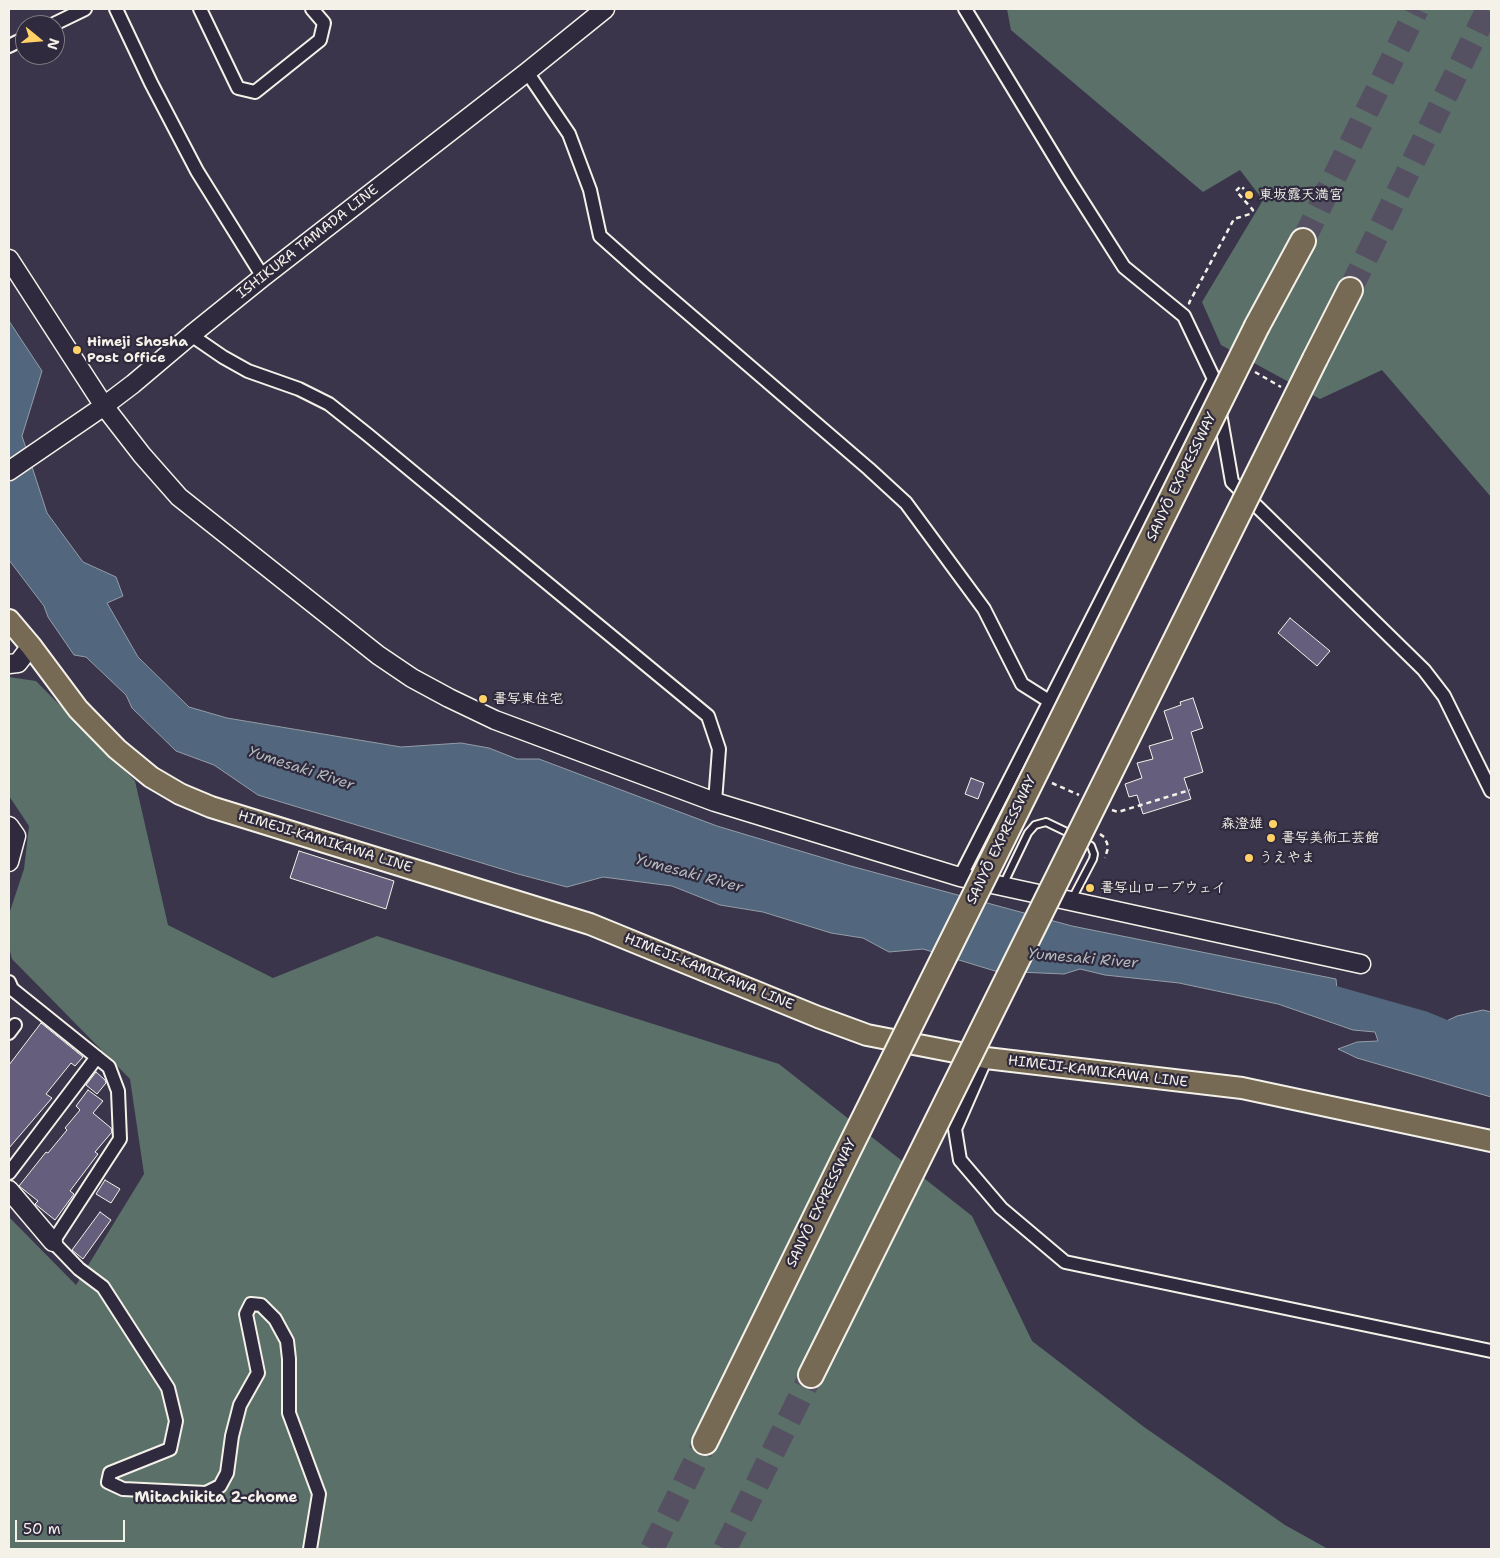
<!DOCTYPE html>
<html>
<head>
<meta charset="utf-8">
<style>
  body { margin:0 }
  #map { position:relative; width:1500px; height:1558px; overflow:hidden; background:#3a354a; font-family:"Shantell Sans",sans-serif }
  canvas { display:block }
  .frame { position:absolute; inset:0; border:10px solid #f4f1e8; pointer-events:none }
  .north { position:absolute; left:15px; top:15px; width:50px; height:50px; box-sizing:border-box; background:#2f2a3d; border:1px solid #7e7a81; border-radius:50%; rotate:107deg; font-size:14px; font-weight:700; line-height:20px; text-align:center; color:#f4f1e8 }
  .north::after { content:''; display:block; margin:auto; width:18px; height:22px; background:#ffd166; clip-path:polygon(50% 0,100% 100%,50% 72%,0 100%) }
  .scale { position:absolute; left:15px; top:1520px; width:110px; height:22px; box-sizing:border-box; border:2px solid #f4f1e8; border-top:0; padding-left:6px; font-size:15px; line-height:18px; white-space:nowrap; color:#f4f1e8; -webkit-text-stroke:4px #2f2a3d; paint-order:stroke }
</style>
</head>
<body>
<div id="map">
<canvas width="1500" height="1558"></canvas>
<div class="frame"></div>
<div class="north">N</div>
<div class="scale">50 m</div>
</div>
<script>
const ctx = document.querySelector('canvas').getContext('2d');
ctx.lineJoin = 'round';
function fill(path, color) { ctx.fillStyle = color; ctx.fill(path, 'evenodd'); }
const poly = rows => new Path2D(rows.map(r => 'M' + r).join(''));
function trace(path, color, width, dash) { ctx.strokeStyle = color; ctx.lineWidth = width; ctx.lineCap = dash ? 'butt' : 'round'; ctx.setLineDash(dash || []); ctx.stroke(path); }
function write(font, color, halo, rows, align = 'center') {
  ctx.font = font + ' "Shantell Sans","Klee One",sans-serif'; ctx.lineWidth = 4.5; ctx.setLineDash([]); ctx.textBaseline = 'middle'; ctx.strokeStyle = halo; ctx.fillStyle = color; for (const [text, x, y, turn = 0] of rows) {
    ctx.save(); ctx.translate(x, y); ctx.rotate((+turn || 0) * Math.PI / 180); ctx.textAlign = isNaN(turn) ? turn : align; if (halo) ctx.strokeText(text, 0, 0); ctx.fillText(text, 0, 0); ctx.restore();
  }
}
fill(poly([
  [1007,9,1491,9,1491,497,1382,370,1320,399,1221,345,1202,302,1263,200,1240,170,1203,192,1011,30],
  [9,677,36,681,135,781,168,925,273,978,377,936,779,1064,972,1216,1032,1341,1144,1427,1285,1525,1328,1549,9,1549,9,1217,76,1285,144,1174,130,1079,12,959,9,947,9,914,24,869,29,826,9,796]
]), '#5b7069');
const water = poly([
  [9,321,42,371,22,436,47,513,83,562,116,577,123,596,107,603,138,657,189,707,227,718,401,747,461,743,489,748,517,759,539,759,717,826,847,865,1072,926,1336,979,1337,990,1342,996,1364,1009,1434,1027,1457,1016,1483,1010,1491,1012,1491,1097,1357,1058,1338,1049,1357,1042,1378,1041,1375,1032,1353,1030,1278,1004,1179,983,1105,975,1080,969,1064,974,995,971,923,949,889,952,863,938,831,933,763,912,720,905,672,886,603,877,567,887,518,874,258,795,214,765,176,751,132,708,126,695,86,657,74,655,48,617,44,606,9,560,9,321]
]);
fill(water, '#52667d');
trace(water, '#939ea8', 1);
trace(poly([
  [1324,996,1423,1024,1491,1052]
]), '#52667d', 26);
const building = poly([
  [1290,618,1330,651,1317,666,1278,633,1290,618],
  [1193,698,1203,728,1191,732,1203,772,1184,778,1191,799,1143,814,1137,795,1129,797,1125,784,1142,778,1137,763,1153,759,1149,746,1173,739,1164,711,1181,705,1180,702,1193,698],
  [971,778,984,783,978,799,965,794,971,778],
  [299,851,394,881,386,909,290,878,299,851],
  [41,1023,83,1057,75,1066,71,1063,46,1094,52,1098,9,1148,9,1065,41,1023],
  [96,1072,105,1080,106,1083,97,1094,86,1085,96,1072],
  [88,1090,103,1101,93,1113,111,1128,112,1132,95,1152,98,1154,70,1191,74,1194,55,1220,35,1204,38,1201,19,1186,46,1152,48,1153,67,1130,65,1128,80,1110,76,1106,88,1090],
  [105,1180,120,1189,111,1203,96,1194,105,1180],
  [100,1212,111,1220,83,1259,72,1250,100,1212]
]);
fill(building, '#655f7d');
trace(building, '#f4f1e8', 1);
trace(poly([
  [1303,241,1417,9],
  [1350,290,1488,9],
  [652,1549,705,1442],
  [725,1549,811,1375]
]), '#565162', 24, [24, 12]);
const lane = poly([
  [1003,885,1028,833,1035,825,1046,822,1073,835],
  [1072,899,1093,859,1094,854,1091,846,1082,840]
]);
const street = poly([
  [116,9,151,83,197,171,263,277],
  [200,9,238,88,255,92,320,40,324,23,312,9],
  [965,9,1068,179,1124,267,1184,316,1214,379,1232,482,1424,670,1444,696,1491,791],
  [52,25,85,9],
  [9,46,25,38],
  [527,72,569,134,590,190,600,236,646,277,869,469,906,503,984,609,1022,684,1049,701],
  [191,335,223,357,248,371,299,389,329,404,368,435,708,716,719,749,715,802],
  [960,877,1214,379],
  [9,982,12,989,109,1067,118,1091,120,1139,53,1242,79,1269,103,1287,168,1388,176,1421,170,1449,110,1473,108,1482,123,1489,206,1493,220,1486,227,1473,232,1436,240,1405,258,1373,246,1314,251,1304,261,1305,275,1319,287,1341,289,1359,289,1413,319,1494,310,1549],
  [9,1033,15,1025],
  [986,1058,955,1129,960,1160,1001,1208,1065,1262,1491,1351],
  [9,1173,97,1057]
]);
const secondary = poly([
  [9,259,104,406,142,455,179,497,378,655,412,678,449,698,495,720,715,802,960,877,1361,964],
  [9,471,104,406,133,384,191,335,263,277,527,72,605,9],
  [9,664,18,663,31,646],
  [9,826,16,836,9,862],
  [9,1190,53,1242]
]);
const primary = poly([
  [9,620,31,646,78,709,117,749,151,777,180,794,211,807,590,924,818,1017,867,1035,986,1058,1242,1088,1491,1141]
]);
const highway = poly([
  [1257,326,1303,241],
  [1315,359,1350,290],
  [811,1375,903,1190],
  [705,1442,844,1159]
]);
trace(lane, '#f4f1e8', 10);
trace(street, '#f4f1e8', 16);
trace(secondary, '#f4f1e8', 21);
trace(primary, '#f4f1e8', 24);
trace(highway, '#f4f1e8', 28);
trace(poly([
  [1190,304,1189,303,1234,219,1250,214,1253,210,1236,191,1241,186,1244,189],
  [1255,372,1281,387],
  [1052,783,1079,795],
  [1112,810,1118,812,1190,790],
  [1100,834,1104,837,1107,843,1108,848,1105,858]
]), '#f4f1e8', 2.5, [5, 4]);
trace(lane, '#2f2a3d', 6);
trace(street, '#2f2a3d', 12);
trace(secondary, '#2f2a3d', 18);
trace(primary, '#766a54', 20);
trace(highway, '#766a54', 24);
const highwayBridge = poly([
  [844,1159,1257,326],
  [903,1190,1315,359]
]);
trace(highwayBridge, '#f4f1e8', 28, []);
trace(highwayBridge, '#766a54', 24);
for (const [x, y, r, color] of [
  [1249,195,5,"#ffd166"],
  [77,350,5,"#ffd166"],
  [483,699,5,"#ffd166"],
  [1273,824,5,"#ffd166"],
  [1271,838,5,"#ffd166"],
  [1249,858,5,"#ffd166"],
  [1090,888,5,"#ffd166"]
]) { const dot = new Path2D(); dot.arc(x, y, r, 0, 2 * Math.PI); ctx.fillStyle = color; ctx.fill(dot); trace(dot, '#2f2a3d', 2); }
write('bold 14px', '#f4f1e8', '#2f2a3d', [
  ["東坂露天満宮",1259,195],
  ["Himeji Shosha",87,342],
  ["Post Office",87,358],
  ["書写東住宅",493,699],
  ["森澄雄",1263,824,"right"],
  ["書写美術工芸館",1281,838],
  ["うえやま",1259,858],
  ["書写山ロープウェイ",1100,888]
], 'left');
write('14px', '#f4f1e8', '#2f2a3d', [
  ["ISHIKURA TAMADA LINE",308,242,-38],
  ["SANYŌ EXPRESSWAY",1182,477,-64],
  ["SANYŌ EXPRESSWAY",1002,840,-64],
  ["HIMEJI-KAMIKAWA LINE",325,842,17],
  ["HIMEJI-KAMIKAWA LINE",709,972,22],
  ["HIMEJI-KAMIKAWA LINE",1098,1072,7],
  ["SANYŌ EXPRESSWAY",822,1203,-64]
]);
write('italic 15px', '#b3b9bd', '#2f2a3d', [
  ["Yumesaki River",301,769,18],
  ["Yumesaki River",689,874,15],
  ["Yumesaki River",1083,959,5]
]);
write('bold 15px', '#f4f1e8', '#2f2a3d', [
  ["Mitachikita 2-chome",216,1498]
]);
</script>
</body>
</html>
